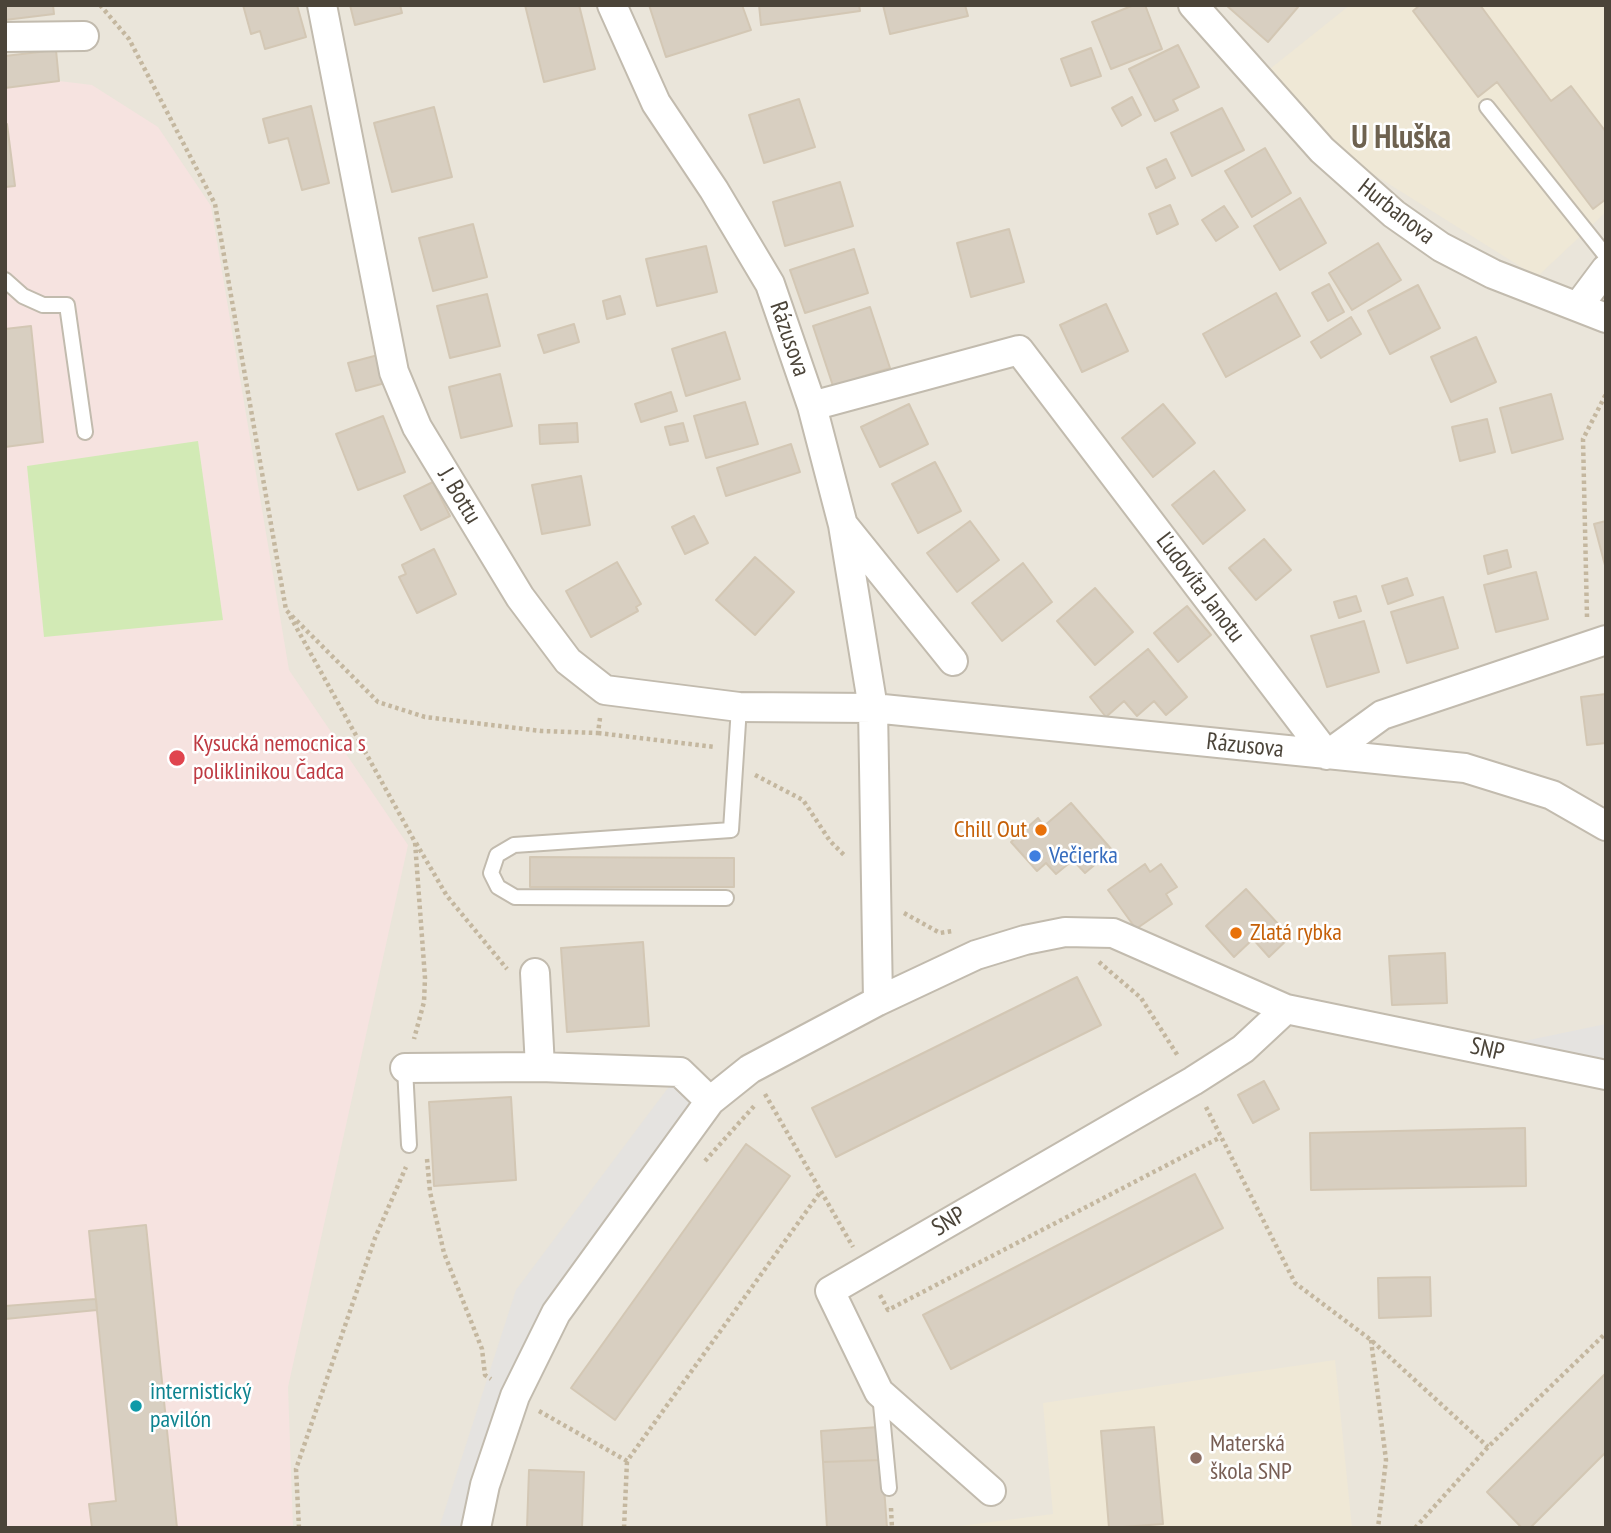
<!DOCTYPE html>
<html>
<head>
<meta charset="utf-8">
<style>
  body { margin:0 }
  #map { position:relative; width:1611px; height:1533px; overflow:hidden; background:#f6f3ec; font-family:"PT Sans Narrow",sans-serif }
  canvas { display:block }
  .frame { position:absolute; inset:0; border:7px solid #4b4439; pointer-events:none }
</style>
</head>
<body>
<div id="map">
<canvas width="1611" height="1533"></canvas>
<div class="frame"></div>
</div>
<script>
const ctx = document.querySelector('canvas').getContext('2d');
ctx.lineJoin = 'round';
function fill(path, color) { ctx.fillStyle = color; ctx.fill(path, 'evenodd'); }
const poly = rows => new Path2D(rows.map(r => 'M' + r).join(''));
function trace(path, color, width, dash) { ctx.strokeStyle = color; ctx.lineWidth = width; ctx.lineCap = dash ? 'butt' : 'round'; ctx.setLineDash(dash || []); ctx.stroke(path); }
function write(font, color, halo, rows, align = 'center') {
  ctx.font = font + ' "PT Sans Narrow",sans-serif'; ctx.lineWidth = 5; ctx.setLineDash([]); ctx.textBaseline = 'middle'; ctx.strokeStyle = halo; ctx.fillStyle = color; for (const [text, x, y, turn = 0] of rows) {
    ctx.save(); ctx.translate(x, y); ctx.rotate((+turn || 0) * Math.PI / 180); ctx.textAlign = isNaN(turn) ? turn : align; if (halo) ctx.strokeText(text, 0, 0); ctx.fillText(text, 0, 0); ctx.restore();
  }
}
fill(poly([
  [5,5,1606,5,1606,1528,5,1528]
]), '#eae5da');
fill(poly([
  [1350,5,1606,5,1606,212,1537,277,1354,162,1266,72],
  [1335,1360,1352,1528,945,1528,1053,1514,1043,1403]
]), '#efe8d6');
fill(poly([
  [59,81,92,85,158,127,211,206,289,670,408,845,288,1387,293,1528,5,1528,5,88]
]), '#f6e3e0');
fill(poly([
  [198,441,223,620,44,637,27,466]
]), '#d2eab5');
fill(poly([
  [1606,1024,1606,1075,1486,1049],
  [680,1072,710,1101,556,1313,476,1528,439,1528,516,1290]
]), '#e5e3e0');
const building = poly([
  [5,5,53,5,54,14,5,20,5,5],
  [243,5,297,5,306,37,265,49,260,31,251,34,243,5],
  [350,5,400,5,402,13,355,25,350,5],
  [525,5,579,5,595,69,544,82,525,5],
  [649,5,742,5,751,30,666,57,649,5],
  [759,5,859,5,860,11,761,25,759,5],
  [883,5,965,5,968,16,890,34,883,5],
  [1134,5,1145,5,1162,49,1111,69,1092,22,1134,5],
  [1226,5,1296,5,1298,7,1268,42,1226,5],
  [1420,5,1480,5,1551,101,1571,86,1606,132,1606,199,1593,209,1497,82,1478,97,1413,11,1420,5],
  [1178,45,1199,87,1173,100,1178,110,1155,121,1129,69,1178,45],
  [1091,48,1101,76,1071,86,1061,59,1091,48],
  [56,50,59,81,5,88,5,56,56,50],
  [1132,97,1141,115,1122,126,1112,108,1132,97],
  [799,99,815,147,764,163,749,115,799,99],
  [311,106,329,183,302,190,288,138,269,143,263,119,311,106],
  [434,107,452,177,392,192,374,123,434,107],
  [1222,108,1244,150,1192,176,1171,133,1222,108],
  [7,124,15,186,5,187,5,125,7,124],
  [1265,148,1291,193,1252,217,1225,171,1265,148],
  [1166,159,1175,178,1156,188,1147,168,1166,159],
  [840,182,853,226,785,246,773,202,840,182],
  [1300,198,1326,243,1280,270,1254,226,1300,198],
  [1170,205,1178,224,1157,234,1149,214,1170,205],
  [1224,206,1238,227,1216,241,1202,220,1224,206],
  [473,224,487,277,433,291,419,238,473,224],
  [1009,229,1024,282,971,297,957,243,1009,229],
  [1378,243,1401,280,1352,310,1329,273,1378,243],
  [706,246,717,292,657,306,646,259,706,246],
  [854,249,868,293,805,313,790,270,854,249],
  [1329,284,1344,312,1328,321,1312,293,1329,284],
  [1418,285,1440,328,1390,354,1368,311,1418,285],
  [1276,293,1300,336,1226,377,1203,334,1276,293],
  [487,294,500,346,450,358,437,306,487,294],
  [620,296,625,314,607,319,603,301,620,296],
  [1106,304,1128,351,1082,372,1060,325,1106,304],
  [870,307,890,368,833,386,813,326,870,307],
  [1351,317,1361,334,1321,358,1311,342,1351,317],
  [574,324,579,342,544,353,538,335,574,324],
  [31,326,43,442,5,447,5,329,31,326],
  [725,332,740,379,686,396,672,349,725,332],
  [1476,337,1496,382,1451,402,1431,357,1476,337],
  [378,355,385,383,356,391,348,363,378,355],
  [500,374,512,426,461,438,449,387,500,374],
  [671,392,677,411,641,422,635,404,671,392],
  [1551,394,1563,439,1512,453,1500,408,1551,394],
  [745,402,758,444,706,458,694,416,745,402],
  [909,404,928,444,880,467,861,427,909,404],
  [1163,404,1195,443,1153,477,1122,438,1163,404],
  [383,416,405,472,358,490,336,434,383,416],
  [1487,419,1495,452,1460,461,1452,427,1487,419],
  [577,423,578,442,540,444,539,425,577,423],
  [683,423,688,441,670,445,665,427,683,423],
  [791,444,800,472,726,496,717,468,791,444],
  [935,462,961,511,918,533,892,484,935,462],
  [1214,471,1245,510,1203,544,1172,505,1214,471],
  [581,476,590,525,542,534,532,485,581,476],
  [433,482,450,516,421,530,404,496,433,482],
  [694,516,708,543,685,554,672,527,694,516],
  [970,521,999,560,957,592,927,553,970,521],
  [1606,521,1606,569,1594,524,1606,521],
  [1264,539,1291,570,1256,600,1229,568,1264,539],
  [434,549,456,594,417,613,399,577,406,574,402,565,434,549],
  [1507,550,1511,567,1488,574,1484,556,1507,550],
  [755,557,794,592,755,635,716,600,755,557],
  [617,562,641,604,636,607,638,611,591,637,566,591,617,562],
  [1023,563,1052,602,1002,641,972,603,1023,563],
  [1536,572,1548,619,1496,632,1484,585,1536,572],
  [1407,578,1413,595,1388,604,1382,586,1407,578],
  [1095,588,1133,632,1095,665,1057,621,1095,588],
  [1356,596,1361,611,1339,618,1334,602,1356,596],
  [1443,597,1458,648,1407,663,1391,612,1443,597],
  [1187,606,1211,635,1178,662,1154,633,1187,606],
  [1364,621,1379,672,1327,687,1311,636,1364,621],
  [1148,649,1187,697,1166,715,1154,701,1137,716,1124,701,1106,717,1090,697,1148,649],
  [1606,694,1606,743,1587,745,1581,697,1606,694],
  [1071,803,1112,850,1085,873,1073,860,1056,874,1046,863,1037,871,1011,842,1038,818,1044,826,1071,803],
  [530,857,734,858,734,887,530,887,530,857],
  [1145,864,1150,872,1161,864,1177,887,1166,894,1172,904,1136,929,1108,890,1145,864],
  [1246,889,1290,937,1269,957,1253,939,1234,957,1206,926,1246,889],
  [643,942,649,1026,567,1032,561,948,643,942],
  [1445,953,1447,1003,1392,1005,1389,956,1445,953],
  [1077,977,1101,1025,836,1157,812,1108,1077,977],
  [1264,1081,1279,1109,1253,1123,1238,1095,1264,1081],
  [511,1097,516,1180,434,1186,429,1102,511,1097],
  [1525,1128,1526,1186,1311,1190,1310,1133,1525,1128],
  [746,1144,790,1176,615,1420,571,1388,746,1144],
  [1195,1174,1223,1228,951,1369,923,1315,1195,1174],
  [146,1225,177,1528,92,1528,89,1504,116,1501,89,1231,146,1225],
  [1430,1277,1431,1316,1379,1318,1378,1278,1430,1277],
  [96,1299,97,1310,5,1319,5,1306,96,1299],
  [1606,1373,1606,1452,1530,1528,1522,1528,1487,1492,1606,1373],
  [879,1427,882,1460,823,1462,821,1431,879,1427],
  [1154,1427,1163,1524,1109,1528,1101,1431,1154,1427],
  [882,1460,887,1528,827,1528,823,1462,882,1460],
  [529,1470,584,1472,582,1528,527,1528,529,1470]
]);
fill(building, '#d8cfc1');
trace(building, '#d3c7b4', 2);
const lane = poly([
  [1487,107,1606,256],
  [5,280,23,296,43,305,67,305,85,432],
  [726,898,515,897,498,887,491,873,497,855,514,845,731,830,739,707],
  [405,1068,409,1145],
  [880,1394,889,1488]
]);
const street = poly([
  [322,5,394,372,417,427,520,597,568,661,605,690,739,707,873,708,1465,768,1552,795,1606,826],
  [612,5,656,103,714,190,770,284,812,406,843,525,873,708,878,1001],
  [1193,5,1322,150,1394,214,1441,247,1493,274,1606,318],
  [5,37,84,36],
  [1579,305,1606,269],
  [812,406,1019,350,1327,755,1382,715,1606,640],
  [845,527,953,661],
  [535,973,540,1067],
  [405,1068,540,1067,680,1072,710,1101],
  [991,1491,879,1392,830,1291,1193,1081,1243,1049,1286,1009],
  [476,1528,485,1485,515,1396,556,1313,710,1101,750,1069,878,1001,976,955,1025,940,1065,932,1113,933,1286,1009,1606,1075]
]);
trace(lane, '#c2bbae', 18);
trace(street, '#c2bbae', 32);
trace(poly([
  [100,5,129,39,215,204,286,610,378,702,425,717,541,731,598,733,600,718],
  [290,616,415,842,425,978,424,1002,414,1039],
  [1587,617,1583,439,1606,394],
  [598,733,715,747],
  [755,775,803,800,830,841,845,856],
  [416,843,447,896,507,969],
  [904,913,940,933,953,931],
  [1099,962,1141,998,1178,1056],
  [765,1094,853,1247],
  [1206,1107,1295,1283,1371,1340,1488,1447],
  [427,1159,430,1192,444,1253,482,1349,485,1375,491,1379],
  [705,1161,755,1105],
  [880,1295,888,1310,1221,1137],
  [1371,1340,1386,1460,1378,1528],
  [539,1411,627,1461,821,1191],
  [891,1508,892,1528],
  [299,1528,296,1469,375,1238,406,1167],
  [624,1528,627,1461],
  [1415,1528,1488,1447,1606,1333]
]), '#c4b79f', 4.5, [3.5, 3.5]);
trace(lane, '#fff', 14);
trace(street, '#fff', 28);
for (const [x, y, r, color] of [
  [177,758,9,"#e0444e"],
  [1041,830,7,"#e8710a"],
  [1035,856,7,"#3f7fe0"],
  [1236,933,7,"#e8710a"],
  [136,1406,7,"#0f9aa8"],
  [1196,1458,7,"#8d6e63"]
]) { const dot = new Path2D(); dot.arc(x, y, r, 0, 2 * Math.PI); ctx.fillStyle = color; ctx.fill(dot); trace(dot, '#fff', 2.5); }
write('24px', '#4b4439', '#fff', [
  ["Hurbanova",1396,212,38],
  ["Rázusova",789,339,71],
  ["J. Bottu",459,496,59],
  ["Ľudovíta Janotu",1200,588,53],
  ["Rázusova",1245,746,6],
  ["SNP",1487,1050,13],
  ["SNP",949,1222,-30]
]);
write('24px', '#be3a42', '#fff', [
  ["Kysucká nemocnica s",193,744],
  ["poliklinikou Čadca",193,772]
], 'left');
write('24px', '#c56008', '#fff', [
  ["Chill Out",1027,830],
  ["Zlatá rybka",1250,933,"left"]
], 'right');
write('24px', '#366cbe', '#fff', [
  ["Večierka",1049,856]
], 'left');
write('24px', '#0d838f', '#fff', [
  ["internistický",150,1392],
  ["pavilón",150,1420]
], 'left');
write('24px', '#785e54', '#fff', [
  ["Materská",1210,1444],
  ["škola SNP",1210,1472]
], 'left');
write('bold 32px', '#6e6250', '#fff', [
  ["U Hluška",1401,139]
]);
</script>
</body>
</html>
